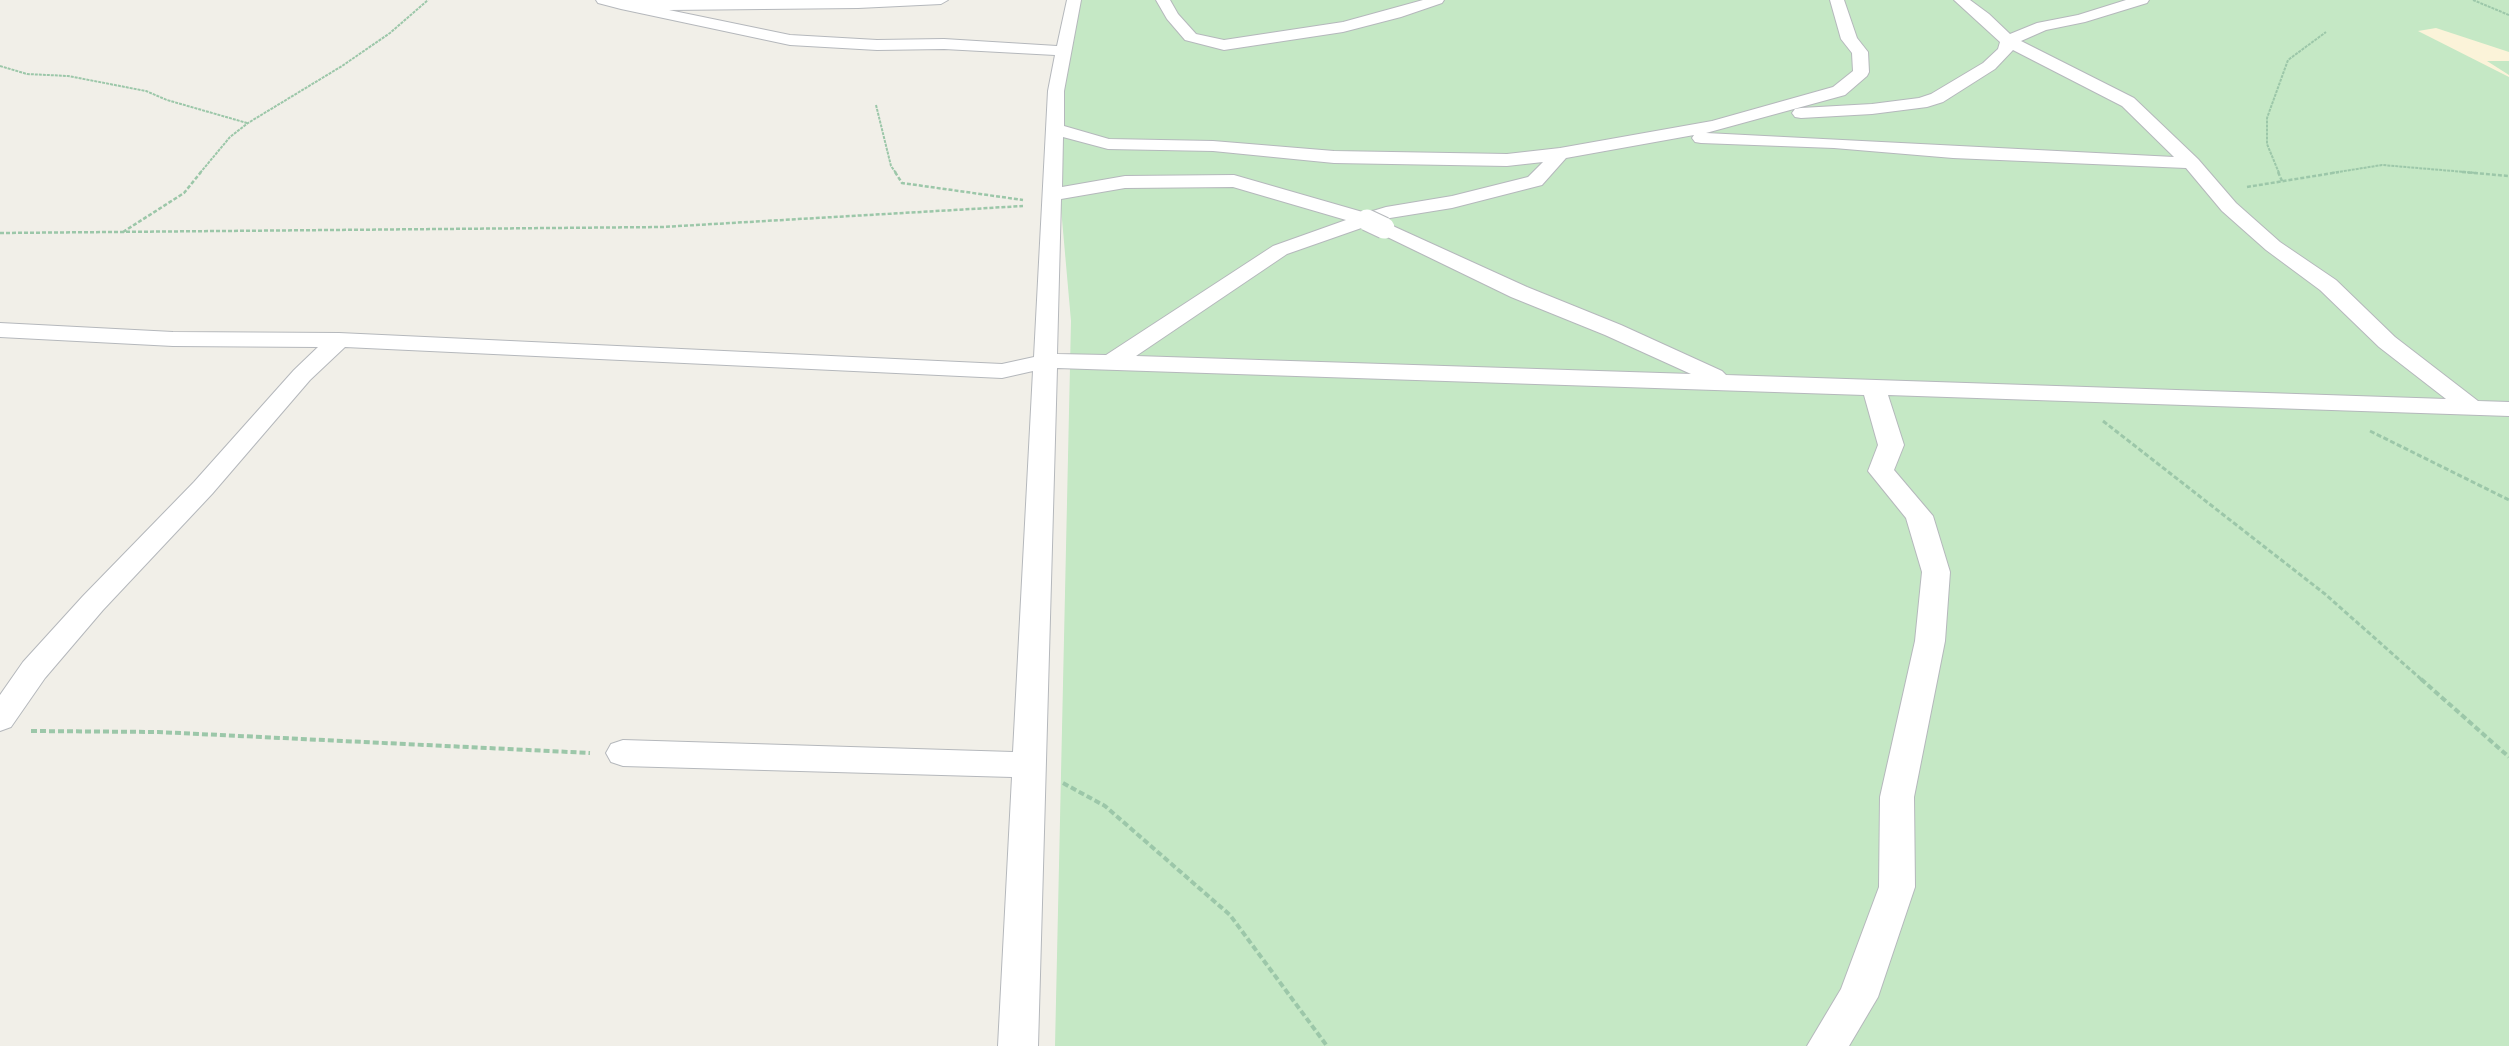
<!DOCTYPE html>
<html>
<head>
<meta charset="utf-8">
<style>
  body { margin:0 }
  canvas { display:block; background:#f1efe8 }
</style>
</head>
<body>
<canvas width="2509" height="1046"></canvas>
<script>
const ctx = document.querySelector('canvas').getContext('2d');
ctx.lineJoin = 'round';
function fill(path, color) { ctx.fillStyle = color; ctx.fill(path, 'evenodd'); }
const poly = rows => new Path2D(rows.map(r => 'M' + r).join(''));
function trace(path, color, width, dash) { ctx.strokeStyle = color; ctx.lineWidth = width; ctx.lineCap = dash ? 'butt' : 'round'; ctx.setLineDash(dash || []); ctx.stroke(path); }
fill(poly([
  [1079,0,2509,0,2509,1046,1055,1046,1071,321,1054,129]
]), '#c5e8c5');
fill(poly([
  [2436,28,2509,52,2509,61,2487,61,2509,75,2509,77,2418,31]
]), '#fbf3d9');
const minor = poly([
  [596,0,948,0,941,4,858,8,669,10,790,35,877,40,944,39,1057,46,1067,0,1081,0,1064,91,1064,126,1109,139,1213,141,1334,151,1507,154,1560,148,1712,121,1833,87,1853,71,1852,53,1841,39,1830,0,1844,0,1857,38,1868,52,1869,72,1867,76,1845,95,1706,133,2174,157,2122,106,2013,50,1995,69,1943,102,1927,107,1872,114,1801,118,1795,117,1792,113,1795,109,1801,108,1872,104,1919,98,1931,94,1983,63,1998,49,2000,42,1954,0,1970,0,1989,14,2010,34,2037,23,2078,15,2126,0,2149,0,2147,3,2085,22,2046,30,2021,41,2134,98,2198,159,2236,203,2280,242,2336,280,2395,337,2478,401,2509,402,2509,416,1888,395,1904,445,1894,470,1933,516,1950,572,1945,641,1914,797,1915,887,1878,997,1849,1046,1807,1046,1841,989,1879,887,1880,797,1915,641,1922,572,1906,518,1868,471,1878,445,1864,395,1057,368,1038,1046,998,1046,1012,777,623,766,611,762,606,753,611,744,623,740,1013,752,1033,371,1002,378,345,347,310,380,212,494,103,610,45,678,11,727,0,731,0,695,23,662,83,596,194,482,294,370,318,347,173,346,0,337,0,323,173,332,339,333,1002,364,1034,357,1048,91,1055,55,944,49,877,50,790,45,621,9,598,3,596,0],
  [1694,135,1692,138,1695,142,1701,143,1834,148,1953,158,2186,168,2222,211,2266,250,2320,290,2379,347,2446,399,1726,375,1722,371,1621,325,1527,287,1384,222,1377,224,1374,228,1377,232,1511,297,1605,335,1691,374,1136,356,1287,254,1390,218,1452,208,1542,185,1566,158,1694,135],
  [1063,137,1108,149,1213,151,1334,163,1507,166,1543,162,1528,177,1452,196,1386,207,1366,213,1234,175,1125,176,1062,187,1063,137],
  [1233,187,1346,220,1273,246,1106,355,1057,354,1061,199,1125,188,1233,187],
  [1156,0,1170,0,1178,14,1196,34,1224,40,1343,22,1423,0,1444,0,1442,3,1401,17,1343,32,1224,50,1185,40,1167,19,1156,0]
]);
trace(minor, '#b5b8bc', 2);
trace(poly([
  [2473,0,2509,15],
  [0,66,27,74,68,76,146,91,167,100,247,123],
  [876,105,891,166,896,173],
  [200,173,230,137,248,123,342,66,390,33,428,0],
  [2279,173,2267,144,2267,118,2288,60,2326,32],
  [2332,173,2382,165,2477,173]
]), '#9cc7a9', 2, [3, 1]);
trace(poly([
  [895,172,902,183,1023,200],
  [2278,172,2282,181],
  [2462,172,2509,176],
  [2247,187,2339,172],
  [123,232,184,193,201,172],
  [0,233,662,227,1023,206]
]), '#9cc7a9', 2.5, [4, 2]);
trace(poly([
  [2103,421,2325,594,2422,680],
  [2370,431,2509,500]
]), '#9cc7a9', 3, [5, 2.5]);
trace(poly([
  [2421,679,2509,757],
  [31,731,158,732,590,753],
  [1063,783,1105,806,1230,915,1327,1046]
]), '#9cc7a9', 4, [6, 3]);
fill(minor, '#fff');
const minorBridge = poly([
  [1367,220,1384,228]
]);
trace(minorBridge, '#b5b8bc', 23, []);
trace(minorBridge, '#fff', 21);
</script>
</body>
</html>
